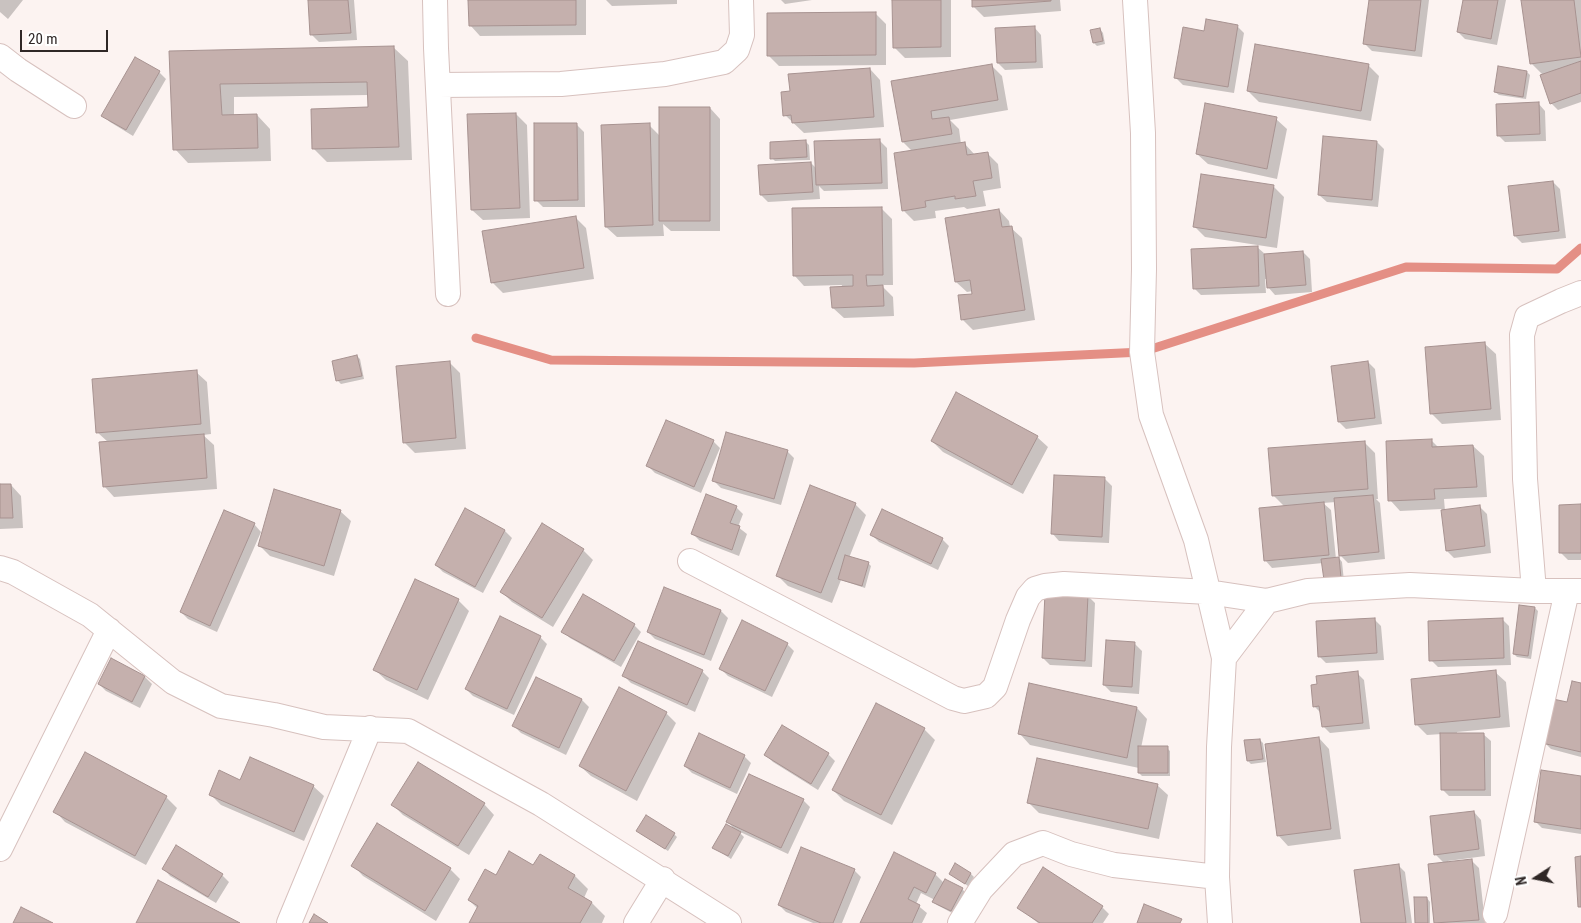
<!DOCTYPE html>
<html>
<head>
<meta charset="utf-8">
<style>
  body { margin:0 }
  #map { position:relative; width:1581px; height:923px; overflow:hidden; background:#fcf3f1; font-family:"Roboto Condensed",sans-serif }
  canvas { display:block }
  .north { position:absolute; left:1511px; top:853px; width:50px; height:50px; -webkit-text-stroke:4px #fff; paint-order:stroke; rotate:259deg; font-size:14px; font-weight:700; line-height:20px; text-align:center; color:#2f2726 }
  .north::after { content:''; display:block; margin:auto; width:18px; height:22px; background:#2f2726; clip-path:polygon(50% 0,100% 100%,50% 72%,0 100%) }
  .scale { position:absolute; left:20px; top:30px; width:88px; height:22px; box-sizing:border-box; border:2px solid #2f2726; border-top:0; padding-left:6px; font-size:15px; line-height:18px; white-space:nowrap; color:#2f2726; -webkit-text-stroke:4px #fff; paint-order:stroke }
</style>
</head>
<body>
<div id="map">
<canvas width="1581" height="923"></canvas>
<div class="north">N</div>
<div class="scale">20 m</div>
</div>
<script>
const ctx = document.querySelector('canvas').getContext('2d');
ctx.lineJoin = 'round';
function fill(path, color) { ctx.fillStyle = color; ctx.fill(path, 'evenodd'); }
const poly = rows => new Path2D(rows.map(r => 'M' + r).join(''));
function trace(path, color, width, dash) { ctx.strokeStyle = color; ctx.lineWidth = width; ctx.lineCap = dash ? 'butt' : 'round'; ctx.setLineDash(dash || []); ctx.stroke(path); }
fill(poly([
  [0,0,23,0,8,19,0,12],
  [309,0,354,0,357,40,319,42,312,35],
  [469,0,586,0,586,35,480,36,470,25],
  [600,0,677,0,677,4,612,6,606,0],
  [781,0,812,0,785,4],
  [893,0,951,0,951,57,905,58,894,47],
  [973,0,1060,0,1061,11,984,17,973,6],
  [1370,0,1429,0,1422,57,1372,51,1365,44],
  [1465,0,1506,0,1497,45,1465,39,1458,32],
  [1522,0,1581,0,1581,102,1558,110,1551,103,1543,75,1532,64],
  [875,13,886,24,886,65,779,66,769,56],
  [1237,26,1244,33,1234,93,1183,85,1176,78,1205,32],
  [1034,27,1041,35,1043,68,1005,70,998,63],
  [1100,29,1103,33,1105,44,1097,46,1094,43],
  [394,48,408,61,412,160,327,162,313,148,370,108,369,95,234,97,234,116,257,115,270,129,271,161,188,163,175,149,171,52],
  [136,58,159,72,166,79,133,136,110,122,103,115],
  [991,65,1002,76,1008,110,950,120,959,129,961,144,964,143,975,155,987,153,998,164,1001,188,983,191,986,206,967,209,964,207,935,211,936,218,914,221,904,211,913,152,903,142,893,82],
  [1368,65,1379,76,1371,121,1259,102,1248,91],
  [870,69,880,80,884,127,804,133,785,115],
  [1527,72,1530,75,1526,99,1499,95,1495,92],
  [1538,103,1545,111,1546,141,1505,142,1498,135],
  [710,108,720,119,720,231,671,231,663,224,664,236,617,237,606,227,649,125,660,136],
  [516,114,527,125,530,218,483,220,472,210],
  [1276,119,1287,129,1277,179,1208,164,1197,154],
  [577,125,584,132,585,207,543,207,536,200],
  [880,141,887,148,888,189,824,191,819,186,820,199,768,202,761,195,811,163,816,168],
  [806,142,809,145,810,160,775,161,772,158],
  [1377,142,1384,149,1378,207,1327,202,1319,195],
  [1553,182,1560,189,1566,238,1522,243,1515,236],
  [1274,187,1284,197,1277,248,1205,237,1194,226],
  [882,209,892,219,893,285,881,285,893,297,894,316,844,318,833,308,842,285,804,286,794,275],
  [999,210,1009,221,1010,227,1022,238,1035,320,973,330,962,319,973,295,973,291,967,292,956,282],
  [575,217,586,228,594,279,503,293,492,282],
  [1257,247,1265,254,1303,252,1310,259,1312,292,1275,295,1268,287,1268,279,1265,279,1266,293,1201,295,1194,288],
  [1485,344,1496,354,1501,420,1442,424,1431,413],
  [357,356,360,359,364,379,341,384,338,381,333,362],
  [449,362,460,373,466,449,415,453,404,442],
  [1368,362,1375,369,1382,424,1346,429,1339,422],
  [196,372,207,382,211,434,203,435,214,445,217,489,114,497,104,486,108,442,97,432],
  [1037,437,1048,447,1023,494,943,452,932,441],
  [1431,440,1439,448,1473,446,1484,456,1487,497,1444,499,1445,511,1480,507,1487,514,1491,553,1454,558,1447,551,1442,509,1400,511,1390,500],
  [713,441,720,448,701,493,655,473,648,466],
  [1364,442,1375,453,1378,499,1376,499,1380,503,1385,559,1348,563,1341,556,1336,502,1323,503,1331,510,1336,559,1339,558,1342,562,1344,581,1323,563,1272,568,1265,560,1285,507,1273,495],
  [787,451,794,458,781,505,721,488,714,481],
  [1105,479,1112,486,1109,543,1059,541,1052,533],
  [11,485,21,496,23,528,0,529,0,486],
  [855,504,866,515,849,558,868,563,871,566,865,588,841,580,832,603,788,586,777,575],
  [1581,506,1581,560,1568,560,1560,552],
  [736,507,743,514,738,527,747,534,739,556,700,541,693,534],
  [465,510,505,531,512,538,483,593,443,572,436,565],
  [340,511,351,521,334,576,270,556,259,545],
  [254,524,261,532,217,632,188,619,181,612],
  [872,535,942,539,949,546,938,570,879,542],
  [583,550,593,560,553,627,512,602,502,592],
  [665,589,721,611,728,618,711,661,655,639,648,632],
  [1088,596,1095,603,1092,667,1050,665,1043,658],
  [458,600,469,611,428,700,386,680,375,670],
  [1535,608,1538,611,1531,659,1517,657,1514,654],
  [1374,619,1381,626,1384,660,1326,663,1319,656],
  [1502,619,1509,626,1511,665,1438,667,1431,660],
  [634,625,641,632,621,667,570,638,563,631],
  [540,637,547,644,514,715,473,696,466,689],
  [787,644,794,651,772,697,728,676,721,669],
  [1135,644,1142,651,1139,694,1111,692,1104,685],
  [112,660,145,677,152,684,140,708,106,691,99,684],
  [702,671,709,678,695,712,631,683,624,676],
  [1495,672,1506,682,1510,727,1457,732,1457,734,1483,734,1491,741,1491,796,1449,796,1442,789,1442,734,1427,735,1417,725],
  [1357,673,1364,680,1370,729,1330,733,1323,726,1321,713,1314,706,1318,685],
  [536,678,582,700,589,707,566,755,521,733,514,726],
  [1581,684,1581,757,1551,749,1544,742],
  [1030,685,1137,708,1147,719,1141,748,1167,748,1170,751,1170,776,1142,776,1139,773,1139,768,1030,745,1020,734],
  [666,713,676,723,637,801,591,776,580,766],
  [924,729,935,740,892,825,844,801,833,790],
  [1319,738,1329,749,1341,839,1288,846,1278,835],
  [1260,740,1263,743,1266,762,1251,764,1248,761],
  [828,754,835,761,818,790,773,762,766,755],
  [744,756,751,763,737,794,692,773,685,766],
  [1581,777,1581,834,1542,828,1535,821],
  [241,781,313,786,324,796,304,841,221,805,211,795],
  [1157,785,1168,795,1159,839,1039,813,1029,803],
  [166,797,177,808,146,865,65,822,55,811],
  [803,800,810,807,788,854,738,831,744,837,731,859,714,848,735,830,728,822],
  [484,804,494,815,469,855,403,815,393,805],
  [1474,812,1481,820,1485,856,1448,861,1448,863,1472,861,1479,868,1485,923,1435,923,1429,865,1445,864,1435,854],
  [641,834,674,834,677,837,668,851],
  [895,854,935,874,944,883,962,889,965,892,954,914,937,905,934,902,935,900,921,893,916,904,927,913,922,923,862,923],
  [540,856,575,876,588,889,584,898,592,903,605,916,602,923,470,923,478,909,469,900,496,877,534,867],
  [353,865,450,869,460,879,436,921,363,876],
  [1398,865,1405,872,1412,923,1363,923],
  [163,868,222,875,229,882,216,903,170,876],
  [854,870,861,877,842,923,813,923,786,912,779,905],
  [950,874,971,874,974,877,968,886],
  [1427,898,1430,902,1430,923,1416,923],
  [1102,907,1109,914,1103,923,1038,923,1019,908]
]), '#0003');
trace(poly([
  [476,338,551,360,914,363,1142,352,1406,267,1557,269,1581,248]
]), '#e48f85', 9);
const building = poly([
  [308,0,348,0,351,33,310,35,308,0],
  [468,0,576,0,576,25,469,26,468,0],
  [892,0,941,0,941,47,893,48,892,0],
  [972,0,1051,0,1051,1,972,7,972,0],
  [1369,0,1421,0,1415,51,1363,44,1369,0],
  [1463,0,1498,0,1491,39,1457,32,1463,0],
  [1521,0,1574,0,1581,57,1530,64,1521,0],
  [876,12,876,55,767,56,767,13,876,12],
  [1206,19,1238,25,1228,87,1174,78,1183,27,1204,31,1206,19],
  [1035,26,1036,62,997,63,995,28,1035,26],
  [1100,28,1103,41,1093,43,1090,30,1100,28],
  [1255,44,1369,64,1361,111,1247,91,1255,44],
  [394,46,399,147,312,149,311,109,368,107,367,82,220,84,222,115,257,114,258,148,173,150,169,51,394,46],
  [135,57,160,71,126,130,101,116,135,57],
  [1581,61,1581,93,1550,104,1540,75,1581,61],
  [992,64,998,100,931,111,932,119,949,117,952,134,902,142,891,81,992,64],
  [1498,66,1527,71,1523,97,1494,92,1498,66],
  [870,68,874,117,792,123,791,115,783,116,781,92,790,91,788,74,870,68],
  [1539,102,1540,134,1497,136,1496,104,1539,102],
  [1205,103,1277,117,1267,169,1196,154,1205,103],
  [659,107,710,107,710,221,659,221,659,107],
  [516,113,520,208,471,210,467,114,516,113],
  [534,123,577,123,578,200,534,201,534,123],
  [650,123,653,225,605,227,601,125,650,123],
  [1323,136,1377,141,1372,200,1318,195,1323,136],
  [880,139,882,183,816,185,814,141,880,139],
  [806,140,807,157,770,159,770,142,806,140],
  [965,142,967,155,988,152,992,178,973,181,976,196,955,199,955,196,925,201,926,207,902,211,894,153,965,142],
  [811,162,813,192,760,195,758,165,811,162],
  [1201,174,1274,185,1266,238,1193,227,1201,174],
  [1553,181,1559,231,1514,236,1508,186,1553,181],
  [882,207,883,275,866,275,867,286,883,285,884,306,832,308,830,287,853,286,853,275,793,276,792,208,882,207],
  [999,209,1002,227,1012,226,1025,310,961,320,958,295,972,294,970,280,955,282,945,218,999,209],
  [576,216,584,268,491,283,482,231,576,216],
  [1258,246,1259,286,1193,289,1191,249,1258,246],
  [1303,251,1306,285,1267,288,1264,254,1303,251],
  [1485,342,1491,409,1430,414,1425,347,1485,342],
  [357,355,362,376,336,381,332,361,357,355],
  [450,361,456,438,403,443,396,366,450,361],
  [1368,361,1375,418,1338,422,1331,366,1368,361],
  [197,370,201,424,96,433,92,379,197,370],
  [956,392,1038,436,1012,485,931,441,956,392],
  [666,420,714,440,694,487,646,466,666,420],
  [726,432,788,450,774,499,712,481,726,432],
  [204,434,207,478,103,487,99,442,204,434],
  [1432,439,1432,447,1473,445,1477,487,1434,489,1435,499,1388,501,1386,441,1432,439],
  [1365,441,1368,489,1272,496,1268,448,1365,441],
  [1054,475,1105,477,1102,537,1051,534,1054,475],
  [0,484,11,484,13,518,0,518,0,484],
  [810,485,856,503,821,593,776,576,810,485],
  [274,489,341,510,324,566,258,546,274,489],
  [706,494,737,506,730,523,740,526,732,550,691,534,706,494],
  [1373,495,1379,552,1339,556,1334,498,1373,495],
  [1324,502,1329,555,1264,561,1259,508,1324,502],
  [1581,504,1581,553,1559,553,1559,505,1581,504],
  [1480,505,1485,546,1446,551,1441,510,1480,505],
  [465,508,505,530,475,587,435,565,465,508],
  [882,509,943,538,931,564,870,535,882,509],
  [224,510,255,523,210,626,180,612,224,510],
  [542,523,584,549,542,618,500,592,542,523],
  [845,555,869,562,862,586,838,579,845,555],
  [1339,557,1341,578,1324,580,1321,559,1339,557],
  [415,579,459,599,417,690,373,670,415,579],
  [664,587,721,610,704,655,647,632,664,587],
  [1045,593,1088,595,1085,661,1042,658,1045,593],
  [583,594,635,624,614,661,561,632,583,594],
  [1519,605,1535,607,1528,656,1513,654,1519,605],
  [500,616,541,636,507,709,465,689,500,616],
  [1375,618,1377,653,1318,657,1316,621,1375,618],
  [1503,618,1504,658,1429,661,1428,621,1503,618],
  [742,620,788,643,765,691,719,669,742,620],
  [1106,640,1135,642,1132,687,1103,685,1106,640],
  [638,641,703,670,687,705,622,676,638,641],
  [111,658,145,676,132,702,98,684,111,658],
  [1496,670,1500,717,1415,725,1411,679,1496,670],
  [1358,671,1363,723,1322,727,1319,706,1313,707,1311,685,1317,684,1316,676,1358,671],
  [536,677,582,699,559,748,512,726,536,677],
  [1572,681,1581,683,1581,752,1542,743,1553,699,1567,702,1572,681],
  [1029,683,1137,707,1127,758,1018,734,1029,683],
  [619,687,667,712,626,791,579,766,619,687],
  [876,703,925,728,881,815,832,790,876,703],
  [782,725,829,753,811,784,764,755,782,725],
  [699,733,745,755,730,788,684,766,699,733],
  [1440,733,1484,733,1485,790,1441,790,1440,733],
  [1319,737,1331,829,1277,836,1265,744,1319,737],
  [1260,739,1263,759,1247,761,1244,740,1260,739],
  [1138,746,1168,746,1168,773,1138,773,1138,746],
  [85,752,167,796,135,856,53,812,85,752],
  [250,757,314,785,294,832,209,795,219,770,240,780,250,757],
  [1037,758,1158,784,1148,829,1027,803,1037,758],
  [418,762,485,803,458,846,391,805,418,762],
  [1541,770,1581,776,1581,829,1534,822,1541,770],
  [749,774,804,799,781,848,726,822,749,774],
  [1474,811,1479,849,1434,855,1430,816,1474,811],
  [646,815,675,833,665,849,636,831,646,815],
  [377,823,451,868,425,911,351,866,377,823],
  [726,824,741,832,728,856,712,848,726,824],
  [176,845,223,874,208,897,162,869,176,845],
  [801,847,855,869,833,923,821,923,778,905,801,847],
  [509,851,533,865,540,854,575,875,568,888,592,902,580,923,469,923,478,906,468,900,485,869,496,875,509,851],
  [894,852,936,873,926,893,914,887,908,899,920,905,912,923,860,923,894,852],
  [1581,856,1581,907,1578,907,1575,857,1581,856],
  [1472,859,1479,920,1434,923,1428,864,1472,859],
  [955,863,971,873,965,884,949,874,955,863],
  [1399,864,1406,923,1361,923,1354,870,1399,864],
  [1043,867,1103,906,1092,923,1040,923,1017,908,1043,867],
  [945,879,963,888,951,911,932,902,945,879],
  [158,880,240,923,136,923,158,880],
  [1414,897,1427,897,1428,923,1415,923,1414,897],
  [1144,904,1182,919,1180,923,1137,923,1144,904],
  [21,907,53,923,13,923,21,907],
  [314,914,328,923,309,923,314,914]
]);
fill(building, '#c5b0ad');
trace(building, '#a79290', 1);
const street = poly([
  [435,0,436,48,448,294],
  [1135,0,1143,133,1144,269,1142,352,1151,415,1196,540,1224,658,1219,747,1217,877,1220,923],
  [0,56,18,70,74,106],
  [438,85,561,84,665,74,724,62,737,50,742,35,741,0],
  [690,561,953,698,964,701,986,696,995,687,1018,620,1028,597,1035,589,1045,586,1064,584,1208,592,1267,601,1308,591,1410,585,1534,591,1581,591],
  [0,568,13,572,90,615,173,682,221,706,274,715,324,727,408,731,541,804,729,923],
  [1534,591,1525,479,1522,335,1527,317,1561,301,1581,293],
  [1224,658,1267,601],
  [0,849,109,630],
  [1495,914,1567,591],
  [289,923,370,728],
  [636,923,663,879],
  [960,923,981,889,1014,854,1043,843,1071,854,1114,865,1217,877]
]);
trace(street, '#d7c1be', 26);
trace(street, '#fff', 24);
</script>
</body>
</html>
